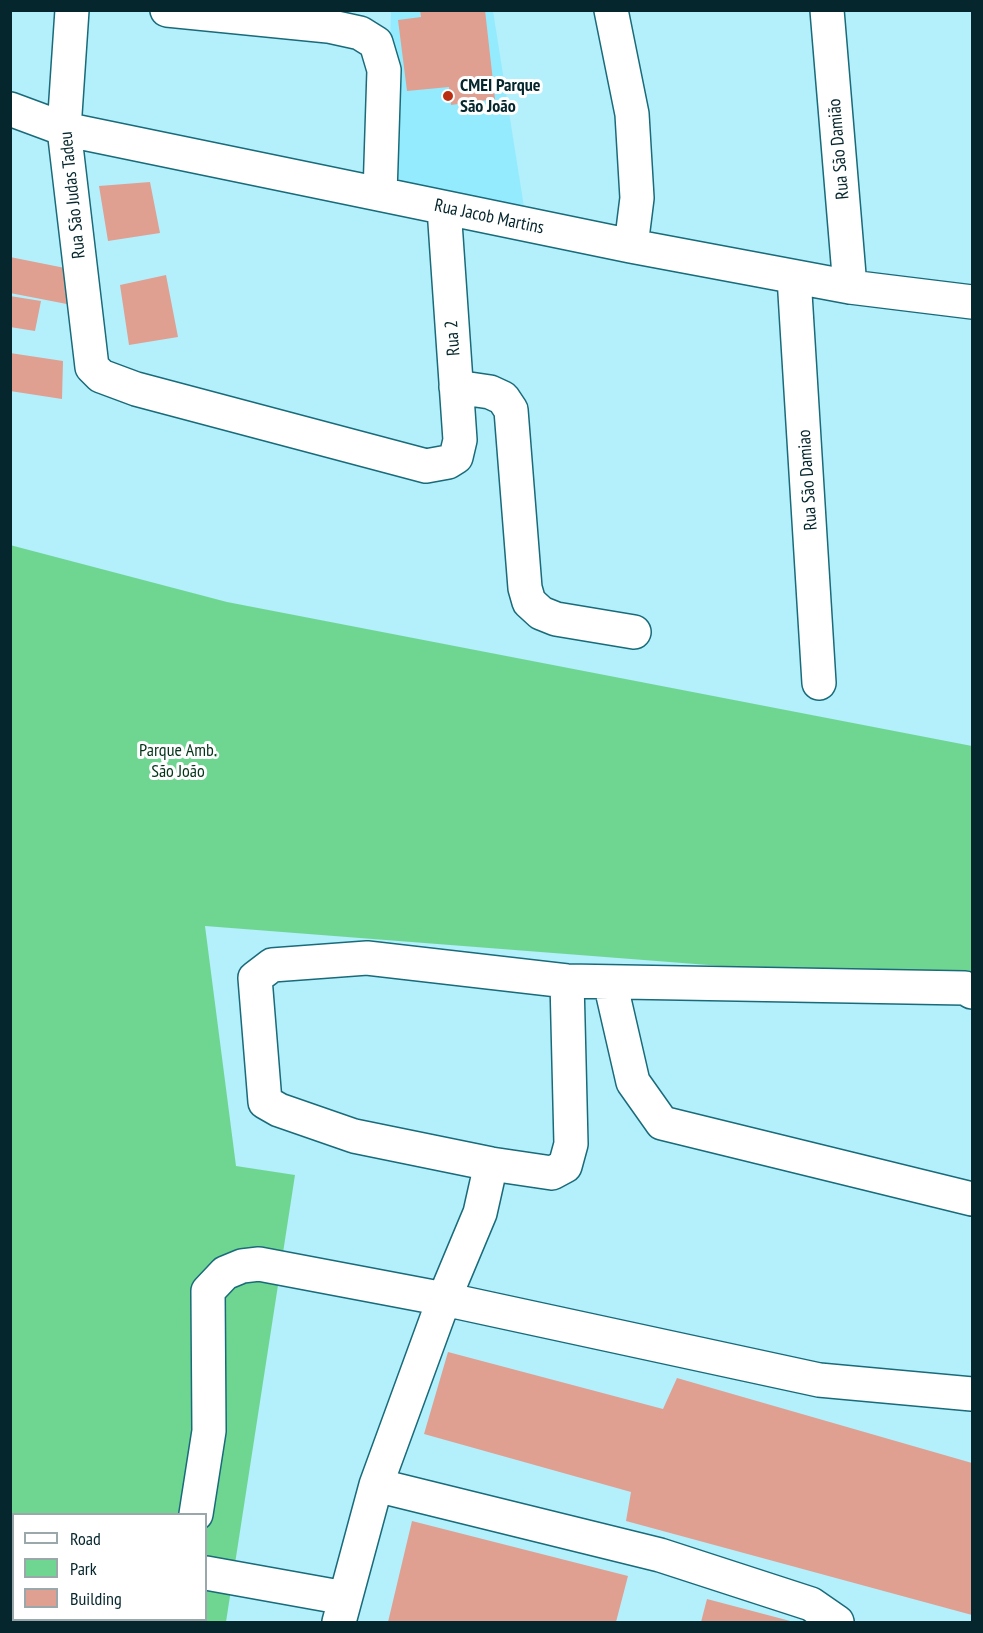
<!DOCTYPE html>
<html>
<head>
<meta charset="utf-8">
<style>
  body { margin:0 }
  #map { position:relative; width:983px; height:1633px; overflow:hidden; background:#b4effc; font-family:"PT Sans Narrow",sans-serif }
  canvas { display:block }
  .frame { position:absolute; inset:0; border:12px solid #05262c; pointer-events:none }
  .legend { position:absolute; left:12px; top:1513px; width:195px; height:108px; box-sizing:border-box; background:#fff; border:2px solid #9ba8ab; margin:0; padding:8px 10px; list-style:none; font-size:18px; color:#05262c }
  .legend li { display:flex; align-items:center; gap:12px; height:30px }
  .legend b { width:30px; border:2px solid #9ba8ab }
</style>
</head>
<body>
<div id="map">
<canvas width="983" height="1633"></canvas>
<div class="frame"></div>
<ul class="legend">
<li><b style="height:8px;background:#fff"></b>Road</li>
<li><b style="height:16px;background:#6fd692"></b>Park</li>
<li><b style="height:16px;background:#dfa092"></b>Building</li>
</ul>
</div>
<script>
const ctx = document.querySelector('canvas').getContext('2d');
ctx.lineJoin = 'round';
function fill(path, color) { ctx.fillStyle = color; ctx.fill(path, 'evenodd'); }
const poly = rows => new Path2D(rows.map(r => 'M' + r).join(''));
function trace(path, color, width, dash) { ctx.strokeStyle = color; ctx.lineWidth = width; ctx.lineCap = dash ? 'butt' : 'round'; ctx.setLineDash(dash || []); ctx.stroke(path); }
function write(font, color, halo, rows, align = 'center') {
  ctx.font = font + ' "PT Sans Narrow",sans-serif'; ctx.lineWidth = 6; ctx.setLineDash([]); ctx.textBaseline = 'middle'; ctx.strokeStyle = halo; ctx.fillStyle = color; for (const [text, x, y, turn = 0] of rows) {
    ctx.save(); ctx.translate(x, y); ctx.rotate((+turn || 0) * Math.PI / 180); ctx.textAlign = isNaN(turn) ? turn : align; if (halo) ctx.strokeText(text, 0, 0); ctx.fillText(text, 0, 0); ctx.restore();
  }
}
fill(poly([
  [391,11,493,11,524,207,386,182]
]), '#95ebfe');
fill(poly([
  [10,545,227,602,972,746,972,989,876,978,205,926,236,1166,295,1175,226,1622,11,1622],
  [14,1514,206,1514,206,1620,14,1620]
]), '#6fd692');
fill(poly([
  [420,10,485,10,495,99,451,105,449,87,407,91,398,20,421,17],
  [150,182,160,233,108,241,99,186],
  [10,257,70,269,77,306,10,293],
  [166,275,178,337,129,345,120,285],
  [10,296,41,301,35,331,10,327],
  [10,353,63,361,62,399,10,391],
  [448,1352,663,1409,677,1378,972,1463,972,1615,626,1521,631,1492,424,1434],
  [412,1521,628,1576,616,1622,388,1622],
  [707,1599,794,1622,701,1622]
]), '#dfa092');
const minor = poly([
  [72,10,64,129,92,367,101,376,136,389,426,466,448,462,456,457,460,440,444,208],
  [167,10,328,26,360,33,376,43,384,70,380,194],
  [611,10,632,114,637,198,631,246],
  [827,10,850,287],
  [10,109,64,129,631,246,850,287,972,302],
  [794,277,819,683],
  [456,387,490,392,503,398,511,410,525,588,529,602,541,613,556,619,634,632],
  [567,981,571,1144,565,1166,552,1173,491,1164,354,1136,279,1110,265,1102,255,978,272,965,367,958,567,981,965,988,972,992],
  [610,982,633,1082,662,1123,972,1199],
  [376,1485,660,1555,811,1604,837,1622],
  [196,1514,209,1431,208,1291,225,1273,242,1266,259,1264,444,1299,819,1380,972,1394],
  [206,1573,345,1598],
  [179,1622,179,1620],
  [339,1622,376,1485,444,1299,480,1213,491,1164]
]);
trace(minor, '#196b7a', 36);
trace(minor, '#fff', 33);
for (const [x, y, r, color] of [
  [448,96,6,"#ba2f12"]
]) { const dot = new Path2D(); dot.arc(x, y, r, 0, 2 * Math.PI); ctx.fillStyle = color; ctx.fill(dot); trace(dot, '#fff', 2); }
write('bold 18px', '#05262c', '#fff', [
  ["CMEI Parque",460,86],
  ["São João",460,107]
], 'left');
write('18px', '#05262c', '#fff', [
  ["Rua São Damião",839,149,-95],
  ["Rua São Judas Tadeu",73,195,-96],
  ["Rua Jacob Martins",489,217,12],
  ["Rua 2",453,338,-94],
  ["Rua São Damiao",808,480,-94]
]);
write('18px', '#043519', '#fff', [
  ["Parque Amb.",178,751],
  ["São João",178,772]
]);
</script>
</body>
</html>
